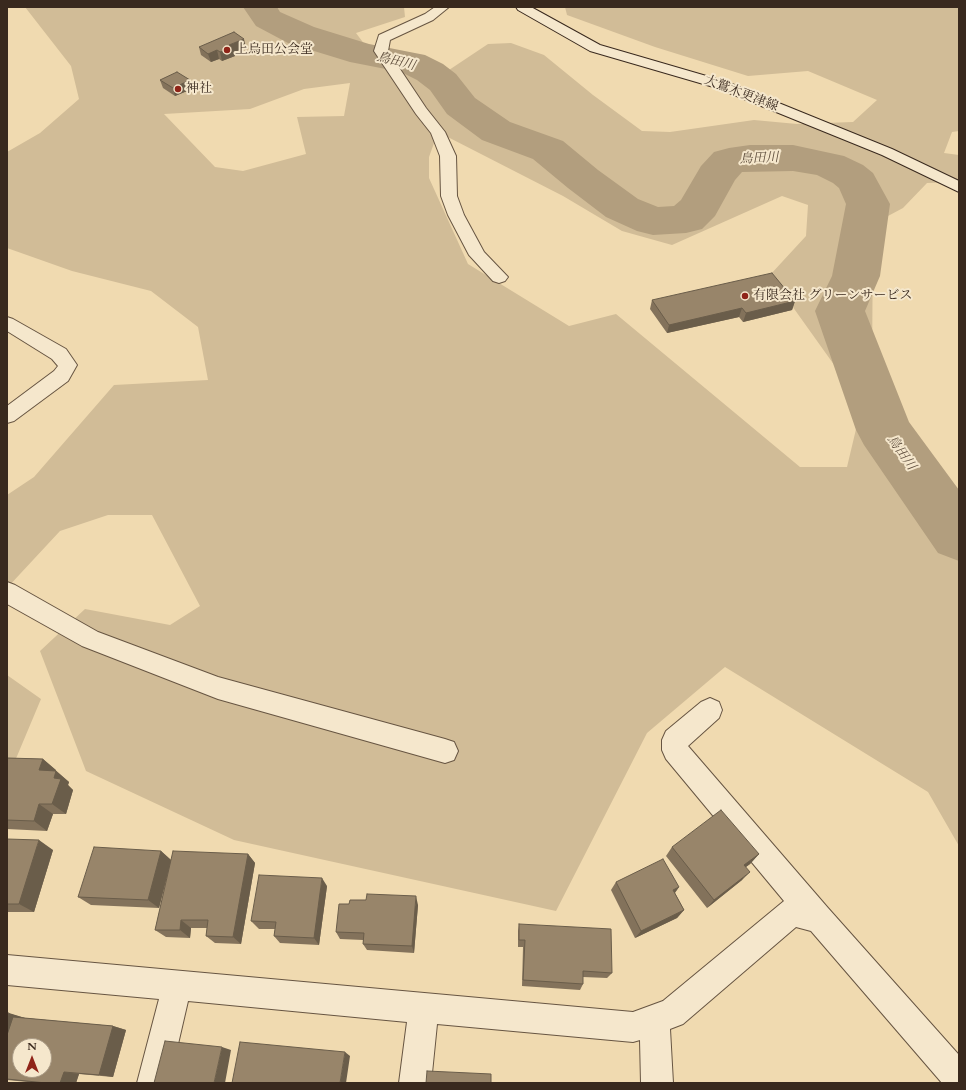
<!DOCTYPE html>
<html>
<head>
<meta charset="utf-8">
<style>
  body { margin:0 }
  #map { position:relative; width:966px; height:1090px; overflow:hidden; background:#f0dab0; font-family:Cardo,serif }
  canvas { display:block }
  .frame { position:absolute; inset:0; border:8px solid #39291e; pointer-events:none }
  .north { position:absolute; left:12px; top:1038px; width:40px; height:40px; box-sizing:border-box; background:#f5e7cc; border:1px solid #aa9b86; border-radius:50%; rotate:0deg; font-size:11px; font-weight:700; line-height:16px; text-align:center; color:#39291e }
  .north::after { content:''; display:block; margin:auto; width:14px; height:18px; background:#8f2418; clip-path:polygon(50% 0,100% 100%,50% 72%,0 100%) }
</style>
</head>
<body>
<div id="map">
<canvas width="966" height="1090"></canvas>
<div class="frame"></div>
<div class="north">N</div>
</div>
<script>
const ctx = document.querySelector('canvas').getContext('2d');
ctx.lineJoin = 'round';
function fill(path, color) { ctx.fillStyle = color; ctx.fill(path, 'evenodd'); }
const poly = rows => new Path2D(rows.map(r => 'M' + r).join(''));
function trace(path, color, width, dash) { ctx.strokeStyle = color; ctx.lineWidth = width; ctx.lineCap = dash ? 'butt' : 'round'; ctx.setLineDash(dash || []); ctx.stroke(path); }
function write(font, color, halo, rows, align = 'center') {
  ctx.font = font + ' Cardo,"Noto Serif JP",serif'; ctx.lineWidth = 4; ctx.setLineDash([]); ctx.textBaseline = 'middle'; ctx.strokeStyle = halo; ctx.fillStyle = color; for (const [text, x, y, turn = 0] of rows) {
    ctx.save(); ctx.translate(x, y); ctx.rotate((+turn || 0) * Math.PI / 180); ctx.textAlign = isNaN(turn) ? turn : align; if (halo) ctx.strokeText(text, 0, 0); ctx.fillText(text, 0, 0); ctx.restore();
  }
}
fill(poly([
  [25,7,404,7,405,17,356,33,368,49,446,72,488,44,511,43,544,55,593,95,642,131,670,132,754,120,797,124,853,122,877,100,808,71,748,76,655,47,567,15,565,7,959,7,959,131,952,132,944,153,959,155,959,182,927,183,903,208,873,224,872,374,928,472,959,509,959,846,928,792,725,667,647,733,556,911,234,840,86,771,40,651,85,609,170,625,200,606,152,515,108,515,60,531,7,588,7,495,34,477,114,385,208,380,198,327,151,291,72,271,7,248,7,152,40,133,79,99,71,66],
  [350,83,344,116,297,117,306,154,243,171,215,167,164,114,250,109,304,89],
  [438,132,563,196,622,231,672,245,782,196,808,205,806,236,770,275,862,404,847,467,800,467,616,314,569,326,468,264,429,178,429,157],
  [7,675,41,699,7,780]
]), '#d1bc97');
fill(poly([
  [243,7,277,7,280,12,314,27,369,44,425,55,443,64,456,74,475,98,510,122,563,141,598,170,638,199,658,207,674,206,681,200,701,166,714,152,729,148,750,145,793,145,844,156,863,165,873,173,890,204,880,276,865,311,909,422,959,490,959,561,938,553,864,445,856,430,815,311,832,276,846,204,839,188,833,183,817,175,793,171,742,172,735,180,715,216,702,229,686,233,653,235,637,231,606,217,568,188,533,159,482,140,447,114,430,90,417,80,401,72,350,62,288,43,256,26,243,7]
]), '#b29e7e');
const minor = poly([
  [435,7,449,7,433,20,390,40,388,51,426,108,445,132,456,156,457,196,464,215,484,252,508,277,505,281,499,283,493,281,469,255,448,215,441,196,440,156,431,133,416,114,374,51,379,35,425,14,435,7],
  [7,317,13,319,66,349,77,365,68,381,14,421,7,423,7,406,54,371,58,366,52,359,7,331,7,317],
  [7,582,15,585,98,632,218,677,445,739,454,742,458,751,454,760,445,763,218,699,82,646,7,604,7,582],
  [710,698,719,702,722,710,719,718,688,746,828,908,959,1055,959,1083,942,1083,811,931,796,927,683,1024,670,1029,673,1083,641,1083,640,1040,633,1042,437,1024,431,1083,399,1083,407,1022,188,1001,169,1083,137,1083,159,999,7,985,7,955,633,1012,663,1001,784,901,666,759,662,750,662,740,666,731,701,702,710,698]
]);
const secondary = poly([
  [516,7,531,7,600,45,727,82,892,149,959,181,959,192,882,155,717,88,590,51,518,10,516,7]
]);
trace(minor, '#675542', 2);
trace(secondary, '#39291e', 2);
fill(minor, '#f5e7cc');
fill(secondary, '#f5e7cc');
fill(poly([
  [199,47,246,48,234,52,235,56,222,61,219,59,211,62,201,55],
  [160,80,192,89,175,96,163,88],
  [652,300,795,301,792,310,743,322,739,317,667,333,650,309],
  [7,758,43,759,69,782,68,785,73,790,66,814,53,814,47,831,7,829],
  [7,839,53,850,34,912,7,912],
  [672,847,759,854,750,864,746,867,742,880,707,908,666,856],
  [161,851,171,860,248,854,255,863,241,944,215,943,206,936,207,928,191,928,190,938,166,937,155,930,169,870,159,908,91,905,78,897],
  [616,882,679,887,675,893,684,910,677,918,635,938,611,890],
  [327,886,319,945,280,943,274,936,275,929,259,929,251,921],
  [418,905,414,953,367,950,363,944,363,940,340,939,336,932],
  [519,924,612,973,607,978,583,977,583,984,580,990,522,986,523,947,518,947,518,931],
  [7,1013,25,1018,113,1026,126,1030,113,1077,79,1074,76,1083,38,1083,7,1080]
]), '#83725b');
fill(poly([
  [244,39,246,48,234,52,235,56,222,61,220,52,229,45],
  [217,50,219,59,211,62,208,54],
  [190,80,192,89,175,96,173,88],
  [795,301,792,310,743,322,746,313],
  [742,308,739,317,667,333,669,325],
  [43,759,56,770,52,781,39,770],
  [56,771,69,782,68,785,73,790,66,814,52,804,54,778],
  [39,804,53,814,47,831,34,821],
  [39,840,53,850,34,912,19,904],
  [161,851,171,860,159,908,148,900],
  [248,854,255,863,241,944,233,937],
  [759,854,750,864,736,874,744,865],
  [750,872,742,880,707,908,714,900],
  [322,878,327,886,319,945,314,938],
  [679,887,673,895,673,890],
  [416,896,418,905,414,953,412,946],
  [684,910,677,918,635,938,641,931],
  [181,920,191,928,190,938,180,930],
  [9,1013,25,1018,7,1072,7,1019],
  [113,1026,126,1030,113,1077,99,1075],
  [222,1047,231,1050,225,1083,214,1083],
  [345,1052,350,1056,346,1083,340,1083],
  [64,1072,79,1074,76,1083,60,1083]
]), '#6a5d4a');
const building = poly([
  [234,32,244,39,229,45,233,48,220,52,217,50,208,54,199,47,234,32],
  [177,72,190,80,173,88,160,80,177,72],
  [772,273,795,301,746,313,742,308,669,325,652,300,772,273],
  [7,758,43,759,39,770,56,771,54,778,61,779,52,804,39,804,34,821,7,820,7,758],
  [721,810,759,854,744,865,750,872,714,900,672,847,721,810],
  [7,839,39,840,19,904,7,904,7,839],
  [94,847,161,851,148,900,78,897,94,847],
  [173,851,248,854,233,937,206,936,208,920,181,920,180,930,155,930,173,851],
  [663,859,679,887,673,890,684,910,641,931,616,882,663,859],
  [259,875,322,878,314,938,274,936,276,922,251,921,259,875],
  [367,894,416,896,412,946,363,944,364,933,336,932,339,904,349,904,350,900,366,900,367,894],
  [519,924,611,929,612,973,583,971,583,984,523,980,525,940,519,940,519,924],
  [7,1013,9,1013,7,1019,7,1013],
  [13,1017,113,1026,99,1075,64,1072,60,1083,46,1083,7,1079,7,1035,13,1017],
  [20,1046,44,1046,44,1070,20,1070,20,1046],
  [165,1041,222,1047,214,1083,154,1083,165,1041],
  [240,1042,345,1052,340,1083,232,1083,240,1042],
  [427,1071,491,1074,491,1083,426,1083,427,1071]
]);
fill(building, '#98856a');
trace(building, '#6a5d4a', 1);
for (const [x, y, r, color] of [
  [227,50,4,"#8f2418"],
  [178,89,4,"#8f2418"],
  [745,296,4,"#8f2418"]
]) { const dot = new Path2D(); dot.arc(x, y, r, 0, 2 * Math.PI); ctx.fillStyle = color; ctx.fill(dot); trace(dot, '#f5e7cc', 1.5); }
write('13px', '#39291e', '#f5e7cc', [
  ["上烏田公会堂",235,50],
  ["神社",186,89],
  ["有限会社 グリーンサービス",753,296]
], 'left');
write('italic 13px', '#5d4c3b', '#f5e7cc', [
  ["鳥田川",396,62,14],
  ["鳥田川",759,159,-3],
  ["鳥田川",901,453,55]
]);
write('13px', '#39291e', '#f5e7cc', [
  ["大鷲木更津線",741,94,21]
]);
</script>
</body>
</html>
